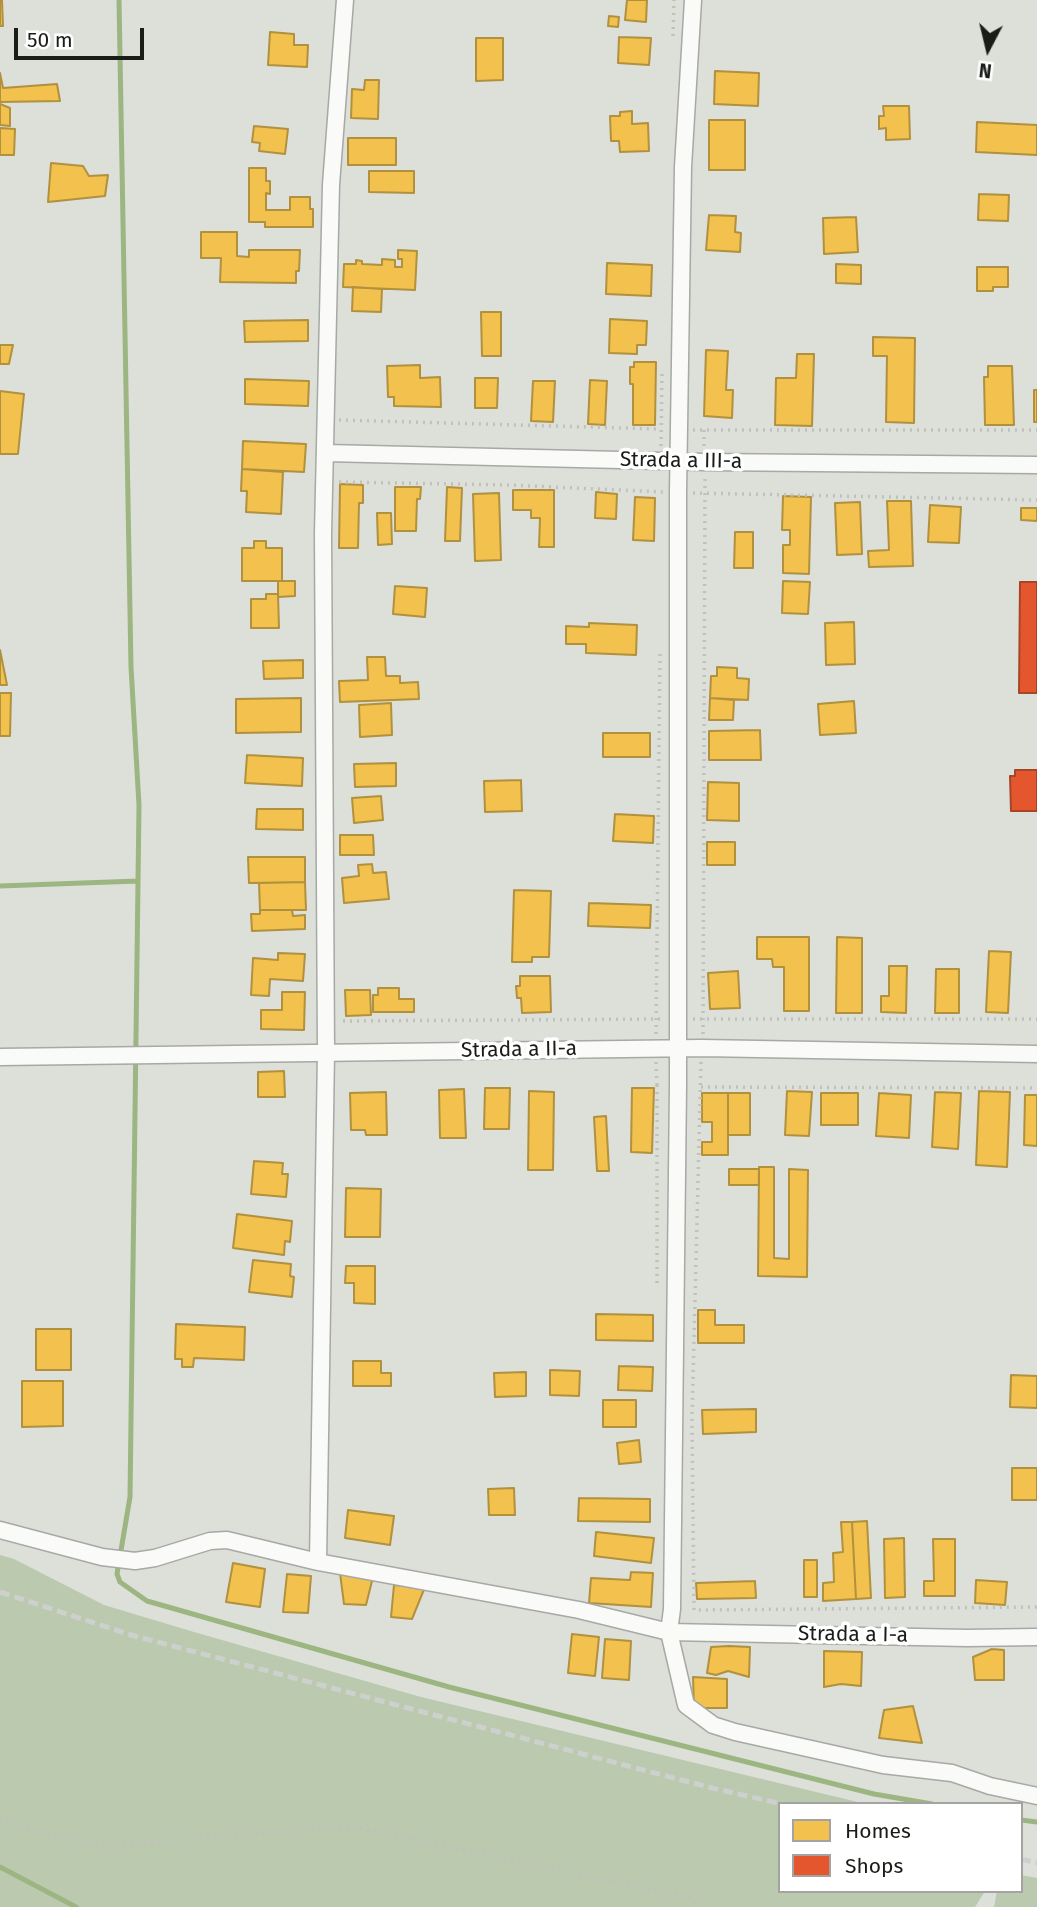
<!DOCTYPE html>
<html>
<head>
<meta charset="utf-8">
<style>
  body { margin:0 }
  #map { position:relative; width:1037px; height:1907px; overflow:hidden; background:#dce0d9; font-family:"Fira Sans",sans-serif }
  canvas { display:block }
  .legend { position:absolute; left:778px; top:1802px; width:245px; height:91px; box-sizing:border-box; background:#fff; border:2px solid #a3a4a2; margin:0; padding:9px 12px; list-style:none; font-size:21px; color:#191c17 }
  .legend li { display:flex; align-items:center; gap:14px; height:35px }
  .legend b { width:35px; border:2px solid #a3a4a2 }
  .north { position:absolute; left:953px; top:14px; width:70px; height:70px; -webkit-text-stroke:5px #fff; paint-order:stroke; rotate:187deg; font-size:19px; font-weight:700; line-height:28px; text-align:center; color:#191c17 }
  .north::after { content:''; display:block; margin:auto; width:24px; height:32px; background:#191c17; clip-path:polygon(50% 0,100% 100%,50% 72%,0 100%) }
  .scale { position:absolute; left:14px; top:28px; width:130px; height:32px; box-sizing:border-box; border:4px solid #191c17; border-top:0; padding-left:9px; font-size:21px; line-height:24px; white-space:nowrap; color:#191c17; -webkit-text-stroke:5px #fff; paint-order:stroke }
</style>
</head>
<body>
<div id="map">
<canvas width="1037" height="1907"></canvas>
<ul class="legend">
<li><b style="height:19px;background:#f2c14e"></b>Homes</li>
<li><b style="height:19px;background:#e4572e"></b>Shops</li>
</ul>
<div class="north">N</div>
<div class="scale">50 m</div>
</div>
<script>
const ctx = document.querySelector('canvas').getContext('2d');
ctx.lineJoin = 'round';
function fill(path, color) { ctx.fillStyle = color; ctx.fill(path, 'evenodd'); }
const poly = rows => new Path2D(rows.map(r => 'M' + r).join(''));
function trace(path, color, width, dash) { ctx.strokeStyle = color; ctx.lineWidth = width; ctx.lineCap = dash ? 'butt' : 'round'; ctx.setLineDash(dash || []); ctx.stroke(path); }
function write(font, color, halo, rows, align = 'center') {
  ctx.font = font + ' "Fira Sans",sans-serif'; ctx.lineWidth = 7; ctx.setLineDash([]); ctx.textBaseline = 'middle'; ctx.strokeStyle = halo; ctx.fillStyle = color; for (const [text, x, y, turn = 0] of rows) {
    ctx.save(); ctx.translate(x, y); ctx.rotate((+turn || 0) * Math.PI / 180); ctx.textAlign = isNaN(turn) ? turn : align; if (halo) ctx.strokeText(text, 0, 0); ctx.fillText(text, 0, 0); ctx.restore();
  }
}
fill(poly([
  [0,1555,14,1559,104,1605,194,1632,421,1697,866,1804,780,1804,780,1891,985,1891,975,1907,0,1907],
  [1021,1875,1037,1878,1037,1907,994,1907,997,1891,1021,1891]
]), '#bbc9ae');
const homes = poly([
  [0,0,2,0,3,26,0,26,0,0],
  [627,0,647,0,646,22,625,20,627,0],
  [609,16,619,17,618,27,608,26,609,16],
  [270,32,294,34,294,45,308,45,307,67,268,65,270,32],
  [619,37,651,38,649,65,618,63,619,37],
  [476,38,503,38,503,80,476,81,476,38],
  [715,71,759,73,758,106,714,104,715,71],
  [0,73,3,88,57,84,60,101,0,102,0,73],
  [365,80,379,80,378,119,351,118,352,89,364,90,365,80],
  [0,104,10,108,10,126,0,125,0,104],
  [883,106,909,106,910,139,886,140,886,128,879,129,879,116,884,116,883,106],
  [632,111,632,124,648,123,649,151,620,152,619,141,611,141,610,116,620,116,620,112,632,111],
  [709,120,745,120,745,170,709,170,709,120],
  [977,122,1037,125,1037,155,976,152,977,122],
  [254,126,288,129,285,154,259,151,260,143,252,142,254,126],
  [0,128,15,129,14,155,0,155,0,128],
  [348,138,396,138,396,165,348,165,348,138],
  [51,163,83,166,89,176,108,175,105,196,48,202,51,163],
  [249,168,266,168,266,181,270,181,270,194,266,193,266,210,290,210,290,197,310,197,310,209,313,209,313,227,265,227,265,222,249,222,249,168],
  [369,171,414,171,414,193,369,192,369,171],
  [979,194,1009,195,1008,221,978,220,979,194],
  [709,215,736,216,735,232,741,233,740,252,706,250,709,215],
  [856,217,858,252,824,254,823,218,856,217],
  [201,232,237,232,237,256,249,257,249,250,300,250,299,271,296,271,296,283,220,282,221,258,201,258,201,232],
  [398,250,417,251,415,290,343,287,344,264,356,264,356,260,362,261,362,264,382,265,382,259,395,260,395,267,402,267,402,259,398,259,398,250],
  [607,263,652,265,651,296,606,294,607,263],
  [836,264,861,265,861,284,836,283,836,264],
  [977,267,1008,267,1008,287,993,287,993,291,977,291,977,267],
  [353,287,382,289,381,312,352,311,353,287],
  [481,312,501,312,501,356,482,356,481,312],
  [610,319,647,321,646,345,637,345,637,354,609,353,610,319],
  [308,320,308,341,245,342,244,321,308,320],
  [873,337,915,338,914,423,886,422,887,356,873,356,873,337],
  [0,345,13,345,9,364,0,364,0,345],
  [706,350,728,351,726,390,733,390,732,418,704,416,706,350],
  [797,354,814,354,812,426,775,425,776,378,796,378,797,354],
  [634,362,656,362,655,425,633,425,633,384,630,384,630,367,634,367,634,362],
  [420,365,420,378,440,377,441,407,394,406,394,397,388,397,387,366,420,365],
  [988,366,1012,366,1014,425,985,425,984,377,988,377,988,366],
  [475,378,498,378,497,408,475,408,475,378],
  [245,379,309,381,308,406,245,404,245,379],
  [590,380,607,381,605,425,588,424,590,380],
  [533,381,555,381,553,422,531,421,533,381],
  [1034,390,1037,390,1037,422,1034,422,1034,390],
  [0,391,24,394,18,454,0,454,0,391],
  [243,441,306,444,304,472,242,469,243,441],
  [242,469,283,472,281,514,246,512,247,491,241,491,242,469],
  [340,484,363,485,363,503,359,503,358,548,339,548,340,484],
  [395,487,421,487,420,499,417,499,416,531,395,531,395,487],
  [447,487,462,488,460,541,445,541,447,487],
  [513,490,554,490,554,547,539,547,540,518,531,518,531,510,513,510,513,490],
  [596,492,617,494,616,519,595,518,596,492],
  [499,493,501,560,475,561,473,494,499,493],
  [783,496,811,497,809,574,783,573,783,545,790,545,790,530,782,530,783,496],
  [635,497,655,498,654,541,633,540,635,497],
  [887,501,911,501,913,566,869,567,868,551,889,550,887,501],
  [860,502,862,554,837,555,835,503,860,502],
  [930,505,961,507,959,543,928,542,930,505],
  [1021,508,1037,508,1037,521,1021,520,1021,508],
  [377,513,391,513,392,544,378,545,377,513],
  [735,532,753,532,753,568,734,568,735,532],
  [254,541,266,541,266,548,282,548,282,581,242,581,242,548,254,548,254,541],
  [278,581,295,581,295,596,278,597,278,581],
  [783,581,810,582,808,614,782,613,783,581],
  [395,586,427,588,425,617,393,614,395,586],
  [266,594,278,594,279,628,251,628,251,599,266,599,266,594],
  [854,622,855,664,826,665,825,623,854,622],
  [589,623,637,625,636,655,586,653,586,644,566,644,566,626,589,627,589,623],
  [0,650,7,685,0,685,0,650],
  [367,657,385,657,386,676,400,676,400,683,418,682,419,699,340,702,339,681,368,680,367,657],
  [303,660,303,678,264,679,263,661,303,660],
  [717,667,737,668,737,678,749,679,748,700,710,698,711,676,717,676,717,667],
  [0,693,11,693,10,736,0,736,0,693],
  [301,698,301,732,236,733,236,699,301,698],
  [710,698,734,700,733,720,709,720,710,698],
  [854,701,856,733,820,735,818,704,854,701],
  [391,703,392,735,360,737,359,705,391,703],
  [760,730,761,760,709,760,709,731,760,730],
  [603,733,650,733,650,757,603,757,603,733],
  [247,755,303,758,302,786,245,783,247,755],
  [396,763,396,786,355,787,354,764,396,763],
  [521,780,522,811,485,812,484,781,521,780],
  [708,782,739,783,739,821,707,820,708,782],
  [381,796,383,820,354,823,352,798,381,796],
  [257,809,303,809,303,830,256,829,257,809],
  [615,814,654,816,653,843,613,841,615,814],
  [340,835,373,835,374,855,340,855,340,835],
  [707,842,735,842,735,865,707,865,707,842],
  [248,857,305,857,305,882,249,883,248,857],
  [372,864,373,873,386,872,389,899,344,903,342,878,359,876,358,865,372,864],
  [305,882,306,910,260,910,259,883,305,882],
  [514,890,551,891,549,957,532,957,532,962,512,962,514,890],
  [589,903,651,905,650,928,588,926,589,903],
  [260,910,292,910,293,916,305,915,305,929,252,931,251,914,260,914,260,910],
  [757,937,809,937,809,1011,784,1011,784,967,773,967,772,959,757,959,757,937],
  [837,937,862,938,862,1013,836,1013,837,937],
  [989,951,1011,952,1008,1013,986,1012,989,951],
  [278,953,305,954,303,981,270,979,269,996,251,995,253,958,278,960,278,953],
  [889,966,907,966,906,1013,881,1012,881,996,889,996,889,966],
  [936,969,959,969,959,1013,935,1013,936,969],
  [738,971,740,1008,710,1009,708,973,738,971],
  [520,976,550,976,551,1012,522,1013,521,998,517,998,516,986,520,986,520,976],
  [378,988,399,988,399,999,414,999,414,1012,373,1012,373,995,378,995,378,988],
  [345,990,370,990,371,1015,346,1016,345,990],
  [282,992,305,992,304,1030,261,1029,261,1010,282,1010,282,992],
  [284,1071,285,1097,258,1097,258,1072,284,1071],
  [485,1088,510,1088,509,1129,484,1129,485,1088],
  [632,1088,654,1088,652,1153,631,1152,632,1088],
  [464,1089,466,1138,440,1138,439,1090,464,1089],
  [529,1091,554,1092,553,1170,528,1170,529,1091],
  [787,1091,812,1092,809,1136,785,1135,787,1091],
  [979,1091,1010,1092,1007,1167,976,1165,979,1091],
  [386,1092,387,1135,366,1135,365,1130,351,1130,350,1093,386,1092],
  [935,1092,961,1093,958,1149,932,1147,935,1092],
  [702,1093,728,1093,728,1155,702,1155,702,1142,712,1142,712,1122,702,1122,702,1093],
  [728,1093,750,1093,750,1135,728,1135,728,1093],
  [821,1093,858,1093,858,1125,821,1125,821,1093],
  [879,1093,911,1095,909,1138,876,1136,879,1093],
  [1025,1095,1037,1095,1037,1146,1024,1145,1025,1095],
  [606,1116,609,1171,597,1171,594,1117,606,1116],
  [254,1161,283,1163,282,1174,288,1174,286,1197,251,1194,254,1161],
  [759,1167,774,1167,774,1258,789,1259,789,1169,808,1170,807,1277,758,1276,759,1167],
  [729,1169,759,1169,759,1185,729,1185,729,1169],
  [346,1188,381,1189,380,1237,345,1237,346,1188],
  [237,1214,292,1221,290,1242,285,1241,284,1255,233,1248,237,1214],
  [253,1260,291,1264,290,1276,294,1277,292,1297,249,1292,253,1260],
  [346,1266,375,1266,375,1304,354,1303,354,1283,345,1283,346,1266],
  [698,1310,715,1310,715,1325,744,1325,744,1343,698,1343,698,1310],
  [596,1314,653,1315,653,1341,596,1340,596,1314],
  [176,1324,245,1327,244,1360,194,1358,193,1367,182,1367,182,1359,175,1359,176,1324],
  [36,1329,71,1329,71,1370,36,1370,36,1329],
  [353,1361,381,1361,381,1373,391,1373,391,1386,353,1386,353,1361],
  [619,1366,653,1367,652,1391,618,1390,619,1366],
  [550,1370,580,1371,579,1396,550,1395,550,1370],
  [526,1372,526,1396,495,1397,494,1373,526,1372],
  [1011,1375,1037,1376,1037,1408,1010,1407,1011,1375],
  [22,1381,63,1381,63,1426,22,1427,22,1381],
  [603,1400,636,1400,636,1427,603,1427,603,1400],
  [756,1409,756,1432,703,1434,702,1410,756,1409],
  [639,1440,641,1462,619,1464,617,1443,639,1440],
  [1012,1468,1037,1468,1037,1500,1012,1500,1012,1468],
  [514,1488,515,1515,489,1515,488,1489,514,1488],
  [579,1498,650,1499,650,1522,578,1521,579,1498],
  [348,1510,394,1516,390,1545,345,1538,348,1510],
  [867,1521,871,1598,856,1599,852,1522,867,1521],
  [841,1522,852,1522,856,1599,823,1601,823,1583,834,1582,833,1553,843,1552,841,1522],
  [596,1532,654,1538,651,1563,594,1556,596,1532],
  [904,1538,905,1597,885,1598,884,1539,904,1538],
  [933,1539,955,1539,955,1596,924,1596,924,1581,934,1581,933,1539],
  [804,1560,817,1560,817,1597,804,1597,804,1560],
  [233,1563,265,1569,260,1607,226,1602,233,1563],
  [631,1572,653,1573,651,1607,589,1603,591,1578,630,1580,631,1572],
  [340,1573,373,1577,366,1605,344,1604,340,1573],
  [287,1574,311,1576,308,1613,283,1612,287,1574],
  [976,1580,1007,1582,1005,1605,975,1603,976,1580],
  [755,1581,756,1598,697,1599,696,1583,755,1581],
  [394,1585,425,1587,412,1619,391,1617,394,1585],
  [572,1634,599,1637,595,1676,568,1673,572,1634],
  [605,1639,631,1641,629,1680,602,1678,605,1639],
  [729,1646,750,1647,749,1677,728,1671,716,1675,707,1673,711,1647,729,1646],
  [992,1649,1004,1650,1004,1680,975,1680,973,1657,992,1649],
  [824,1651,862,1652,861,1686,841,1684,824,1687,824,1651],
  [693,1677,727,1679,727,1708,694,1708,693,1677],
  [913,1706,922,1743,879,1738,884,1710,913,1706]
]);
fill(homes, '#f2c14e');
trace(homes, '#b1903e', 2);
const shops = poly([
  [1020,582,1037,582,1037,693,1019,693,1020,582],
  [1015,770,1037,770,1037,811,1011,811,1010,776,1015,776,1015,770]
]);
fill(shops, '#e4572e');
trace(shops, '#a74527', 2);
trace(poly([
  [119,0,131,667,139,805,130,1497,117,1574,120,1582,147,1601,449,1687,874,1794,932,1804],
  [0,886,138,881],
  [1021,1820,1037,1822],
  [0,1867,76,1907]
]), '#9cb581', 5);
const minor = poly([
  [693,0,683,167,678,492,678,1086,672,1609,669,1632,686,1705,713,1725,735,1732,883,1765,952,1773,990,1786,1037,1796],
  [326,453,704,462,1037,465],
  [0,1057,702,1048,1037,1054],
  [0,1530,102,1557,135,1561,155,1558,210,1541,227,1540,318,1562,579,1610,669,1632,967,1638,1037,1637],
  [318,1562,326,1052,323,533,331,185,345,0]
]);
trace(minor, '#a6a9a4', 19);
trace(poly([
  [673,36,674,0],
  [339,420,660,429],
  [693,430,1037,430],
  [704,430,704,446],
  [661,446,662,373],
  [339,482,508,485,664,492],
  [693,493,1037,500],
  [693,1019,1037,1019],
  [343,1021,664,1019],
  [656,1034,660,649],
  [703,1034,705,478],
  [656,1062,657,1085,661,1085],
  [701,1062,692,1420,694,1610,1037,1607],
  [657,1085,657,1286],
  [701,1087,1037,1088],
  [0,1822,103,1846,350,1826,690,1898,700,1907]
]), '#c0c1be', 3.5, [2, 5]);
trace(minor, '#fafaf9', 16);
trace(poly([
  [0,1592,131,1635,708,1787,782,1804],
  [1021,1859,1037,1863]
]), '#ced0ce', 5, [10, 5]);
write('21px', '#191c17', '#fff', [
  ["Strada a III-a",681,461,1],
  ["Strada a II-a",519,1050,-1],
  ["Strada a I-a",853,1635,1]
]);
</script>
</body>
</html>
